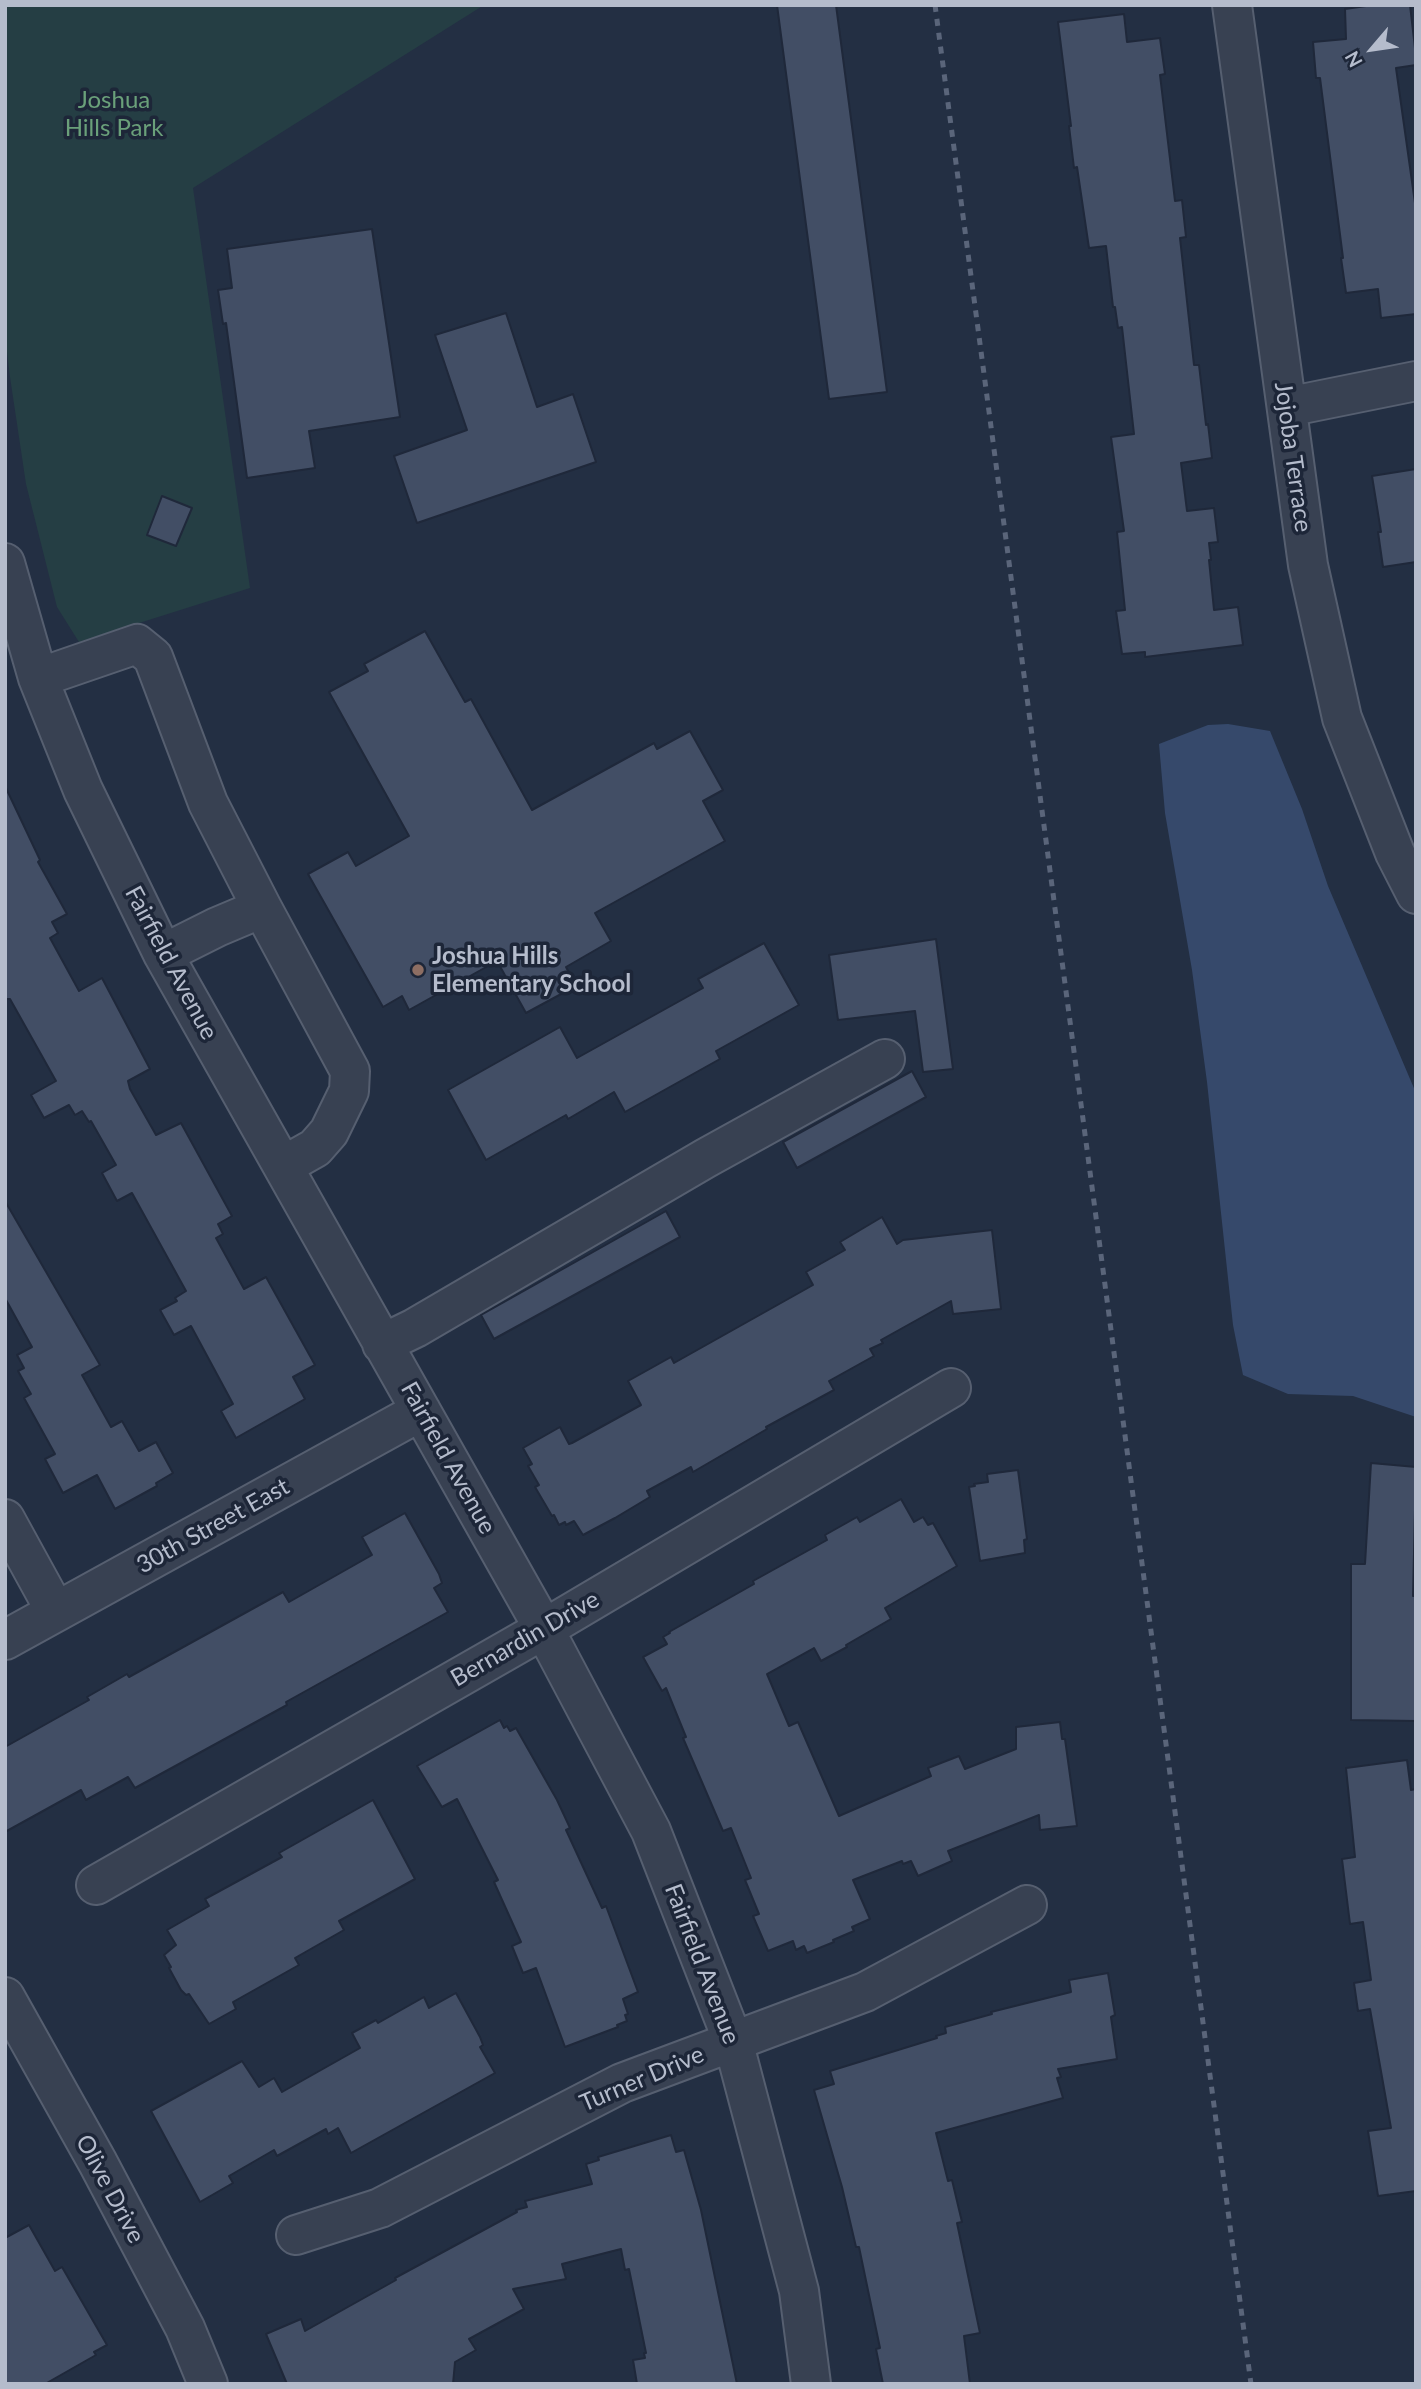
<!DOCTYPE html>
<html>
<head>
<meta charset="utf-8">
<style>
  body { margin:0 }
  #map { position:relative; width:1421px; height:2389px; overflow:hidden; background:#232f43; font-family:Lato,sans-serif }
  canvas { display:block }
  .frame { position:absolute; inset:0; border:7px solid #b5bccc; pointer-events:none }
  .north { position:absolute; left:1337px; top:14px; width:70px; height:70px; -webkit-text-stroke:5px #1d2638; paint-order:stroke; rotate:241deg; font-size:19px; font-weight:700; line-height:28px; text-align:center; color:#b5bccc }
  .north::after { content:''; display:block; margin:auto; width:24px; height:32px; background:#b5bccc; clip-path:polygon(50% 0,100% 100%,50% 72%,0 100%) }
</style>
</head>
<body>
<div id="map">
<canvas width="1421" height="2389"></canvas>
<div class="frame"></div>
<div class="north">N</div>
</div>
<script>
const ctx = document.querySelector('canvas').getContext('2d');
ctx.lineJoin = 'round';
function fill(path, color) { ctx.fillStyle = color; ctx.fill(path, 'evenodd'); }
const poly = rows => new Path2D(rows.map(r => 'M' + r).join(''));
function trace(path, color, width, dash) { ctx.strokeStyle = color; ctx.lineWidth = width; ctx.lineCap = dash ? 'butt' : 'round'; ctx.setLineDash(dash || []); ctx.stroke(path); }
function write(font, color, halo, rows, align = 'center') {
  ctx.font = font + ' Lato,sans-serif'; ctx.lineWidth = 7; ctx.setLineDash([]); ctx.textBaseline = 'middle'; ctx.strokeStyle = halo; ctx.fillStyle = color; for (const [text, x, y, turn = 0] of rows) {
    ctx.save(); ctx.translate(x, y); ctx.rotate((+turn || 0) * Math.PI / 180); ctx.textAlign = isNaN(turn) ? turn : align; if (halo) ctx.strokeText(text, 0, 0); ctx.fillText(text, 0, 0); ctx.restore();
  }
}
fill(poly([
  [5,5,484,5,193,188,250,588,79,642,57,607,26,484,10,377,5,335]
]), '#253e44');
fill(poly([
  [1228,724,1270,731,1302,809,1328,886,1416,1093,1416,1417,1353,1396,1288,1394,1243,1375,1233,1325,1207,1082,1192,970,1165,813,1159,744,1208,725]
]), '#36496b');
const building = poly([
  [777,5,836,5,887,392,829,399,777,5],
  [1373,5,1410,5,1416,57,1416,65,1396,68,1416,210,1416,314,1381,318,1378,289,1346,293,1341,258,1343,258,1320,78,1316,78,1313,42,1346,39,1345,9,1373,5],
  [1124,14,1127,42,1160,38,1165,74,1160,75,1175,201,1182,200,1186,237,1180,238,1194,365,1199,365,1206,425,1208,424,1212,458,1181,463,1187,511,1214,508,1218,542,1209,543,1211,560,1209,560,1214,610,1238,607,1243,645,1145,657,1145,652,1122,654,1116,611,1125,610,1117,532,1124,531,1111,437,1134,434,1122,327,1118,328,1115,307,1113,307,1106,246,1089,248,1077,167,1074,168,1069,126,1071,126,1058,22,1124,14],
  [372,229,400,417,309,431,315,468,247,478,226,323,223,324,218,290,232,288,227,249,372,229],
  [506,313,537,407,573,394,596,462,417,523,394,456,467,430,435,335,506,313],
  [1416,469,1416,562,1383,567,1378,532,1381,532,1372,476,1416,469],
  [162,496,192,508,176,546,147,535,162,496],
  [425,631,465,702,471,699,532,810,654,743,657,749,690,731,723,790,703,801,725,841,595,913,611,941,566,967,576,986,526,1013,497,961,409,1010,402,996,383,1007,308,874,348,852,356,866,409,836,329,692,368,671,364,664,425,631],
  [5,786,40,860,38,862,67,914,52,922,58,933,50,938,79,991,102,978,150,1069,128,1081,130,1089,156,1135,181,1123,232,1216,218,1224,223,1234,216,1238,244,1289,266,1277,315,1365,293,1377,305,1399,236,1438,221,1411,233,1404,191,1326,174,1335,160,1310,177,1301,175,1298,186,1291,132,1193,117,1201,102,1173,116,1165,91,1121,89,1122,82,1111,75,1115,69,1105,44,1118,31,1095,56,1081,10,999,5,999,5,786],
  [936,939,953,1069,923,1072,915,1011,838,1020,829,955,936,939],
  [764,943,799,1005,716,1051,720,1059,625,1112,614,1092,568,1119,566,1115,486,1160,448,1090,560,1027,577,1058,703,988,698,979,764,943],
  [912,1071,926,1097,797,1168,783,1142,912,1071],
  [5,1201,100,1365,82,1375,111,1427,122,1421,139,1451,156,1442,173,1473,156,1483,157,1486,115,1509,97,1475,63,1493,45,1459,55,1454,24,1398,31,1394,18,1371,24,1368,17,1355,32,1347,5,1298,5,1201],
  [666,1211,680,1237,494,1339,481,1315,666,1211],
  [882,1217,897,1244,903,1240,992,1230,1001,1309,953,1314,951,1301,881,1340,883,1343,870,1349,874,1356,829,1381,834,1390,766,1427,767,1429,693,1472,691,1467,647,1491,650,1497,615,1518,583,1535,574,1521,566,1525,565,1522,559,1525,554,1515,552,1516,535,1487,539,1485,528,1466,532,1464,523,1448,560,1427,569,1444,572,1443,641,1405,628,1381,671,1357,674,1363,813,1285,806,1272,845,1250,840,1242,882,1217],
  [1371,1463,1416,1467,1413,1596,1416,1596,1416,1721,1351,1720,1351,1564,1365,1564,1371,1463],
  [1018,1470,1027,1539,1024,1540,1025,1553,980,1561,969,1487,975,1486,974,1484,988,1482,987,1474,1018,1470],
  [901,1499,914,1522,923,1517,928,1525,933,1523,957,1566,885,1608,891,1619,846,1645,847,1647,821,1661,814,1648,767,1674,789,1726,798,1722,839,1816,931,1776,928,1768,959,1756,965,1769,1016,1749,1016,1727,1060,1722,1062,1739,1065,1739,1077,1826,1040,1830,1039,1815,948,1851,952,1861,918,1876,911,1861,903,1864,902,1861,853,1880,870,1919,852,1927,854,1931,833,1940,834,1942,807,1953,804,1946,796,1950,793,1941,768,1951,753,1916,759,1914,745,1880,751,1878,731,1828,723,1831,683,1738,686,1737,666,1688,662,1691,643,1657,667,1644,663,1637,670,1633,669,1632,754,1584,753,1581,827,1540,825,1535,857,1517,860,1522,901,1499],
  [405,1513,439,1574,442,1583,434,1588,448,1612,286,1702,287,1705,135,1788,128,1777,86,1800,81,1790,5,1832,5,1747,89,1700,87,1697,127,1674,129,1677,283,1592,289,1602,372,1555,362,1537,405,1513],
  [500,1720,504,1728,507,1726,510,1731,516,1728,557,1800,570,1828,566,1830,602,1908,606,1906,638,1992,623,1999,628,2014,625,2015,627,2021,617,2025,618,2027,565,2047,536,1968,523,1973,512,1946,521,1942,494,1882,498,1880,457,1799,442,1807,417,1766,500,1720],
  [1407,1760,1411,1790,1416,1789,1416,2191,1378,2196,1368,2131,1391,2128,1370,2009,1358,2011,1354,1983,1371,1980,1363,1922,1350,1924,1342,1859,1355,1857,1346,1768,1407,1760],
  [373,1800,415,1879,339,1921,344,1930,295,1958,299,1965,233,2002,236,2009,209,2024,189,1994,186,1995,181,1990,169,1968,171,1967,164,1955,176,1945,167,1930,209,1906,205,1899,282,1857,279,1853,373,1800],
  [1108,1973,1115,2015,1111,2017,1117,2059,1058,2069,1061,2077,1057,2078,1063,2098,936,2133,948,2181,952,2180,962,2222,957,2223,980,2333,964,2336,970,2384,883,2384,876,2349,880,2348,859,2247,856,2247,842,2187,814,2090,834,2084,830,2071,937,2038,936,2036,946,2033,945,2027,992,2014,991,2012,1071,1992,1069,1980,1108,1973],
  [456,1993,480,2037,483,2045,480,2047,495,2073,351,2153,338,2128,328,2134,326,2129,277,2156,274,2150,229,2176,233,2183,200,2202,151,2111,242,2061,259,2087,274,2078,282,2092,360,2048,352,2033,376,2020,378,2023,424,1997,429,2008,456,1993],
  [671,2135,676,2152,684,2150,701,2210,737,2384,637,2384,633,2360,645,2358,644,2353,646,2353,629,2269,625,2270,621,2249,562,2264,566,2279,513,2289,524,2309,469,2339,476,2350,455,2362,453,2384,287,2384,266,2334,301,2319,305,2331,396,2280,395,2278,517,2212,516,2210,527,2207,525,2201,592,2184,586,2164,599,2160,598,2157,671,2135],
  [29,2225,55,2271,62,2267,107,2345,94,2352,96,2355,45,2384,5,2384,5,2238,29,2225]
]);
fill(building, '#424e65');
trace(building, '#1f283a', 2);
const minor = poly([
  [1232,5,1308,565,1342,718,1395,853,1416,894],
  [1287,407,1416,381],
  [5,563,38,678,83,790,163,954,544,1629,651,1831,733,2041,799,2291,811,2384],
  [38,678,137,644,153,657,208,803,262,908,350,1071,349,1091,329,1132,315,1148,283,1166],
  [163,954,217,927,262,908],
  [382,1344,415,1328,706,1158,885,1059],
  [5,1519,56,1612],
  [5,1640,421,1411],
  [96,1885,544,1629,951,1388],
  [5,1997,98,2163,185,2328,208,2384],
  [296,2235,380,2208,622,2083,865,1992,1027,1905]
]);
trace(minor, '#565f70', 42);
trace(minor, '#384152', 38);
trace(poly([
  [935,5,1251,2384]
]), '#5a657a', 5, [7, 7]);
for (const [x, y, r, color] of [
  [418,970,7,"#8d6e63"]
]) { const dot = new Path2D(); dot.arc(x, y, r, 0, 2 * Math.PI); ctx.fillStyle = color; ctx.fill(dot); trace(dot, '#1d2638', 2.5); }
write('24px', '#6aa07a', '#1d2638', [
  ["Joshua",114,100],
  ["Hills Park",114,128]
]);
write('24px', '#b5bccc', '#1d2638', [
  ["Jojoba Terrace",1293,457,82],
  ["Fairfield Avenue",171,963,62],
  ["Fairfield Avenue",448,1458,61],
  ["30th Street East",213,1526,-29],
  ["Bernardin Drive",525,1639,-30],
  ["Fairfield Avenue",702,1964,69],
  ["Turner Drive",642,2079,-23],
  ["Olive Drive",110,2189,62]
]);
write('bold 24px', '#b5bccc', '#1d2638', [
  ["Joshua Hills",432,956],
  ["Elementary School",432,984]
], 'left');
</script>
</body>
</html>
